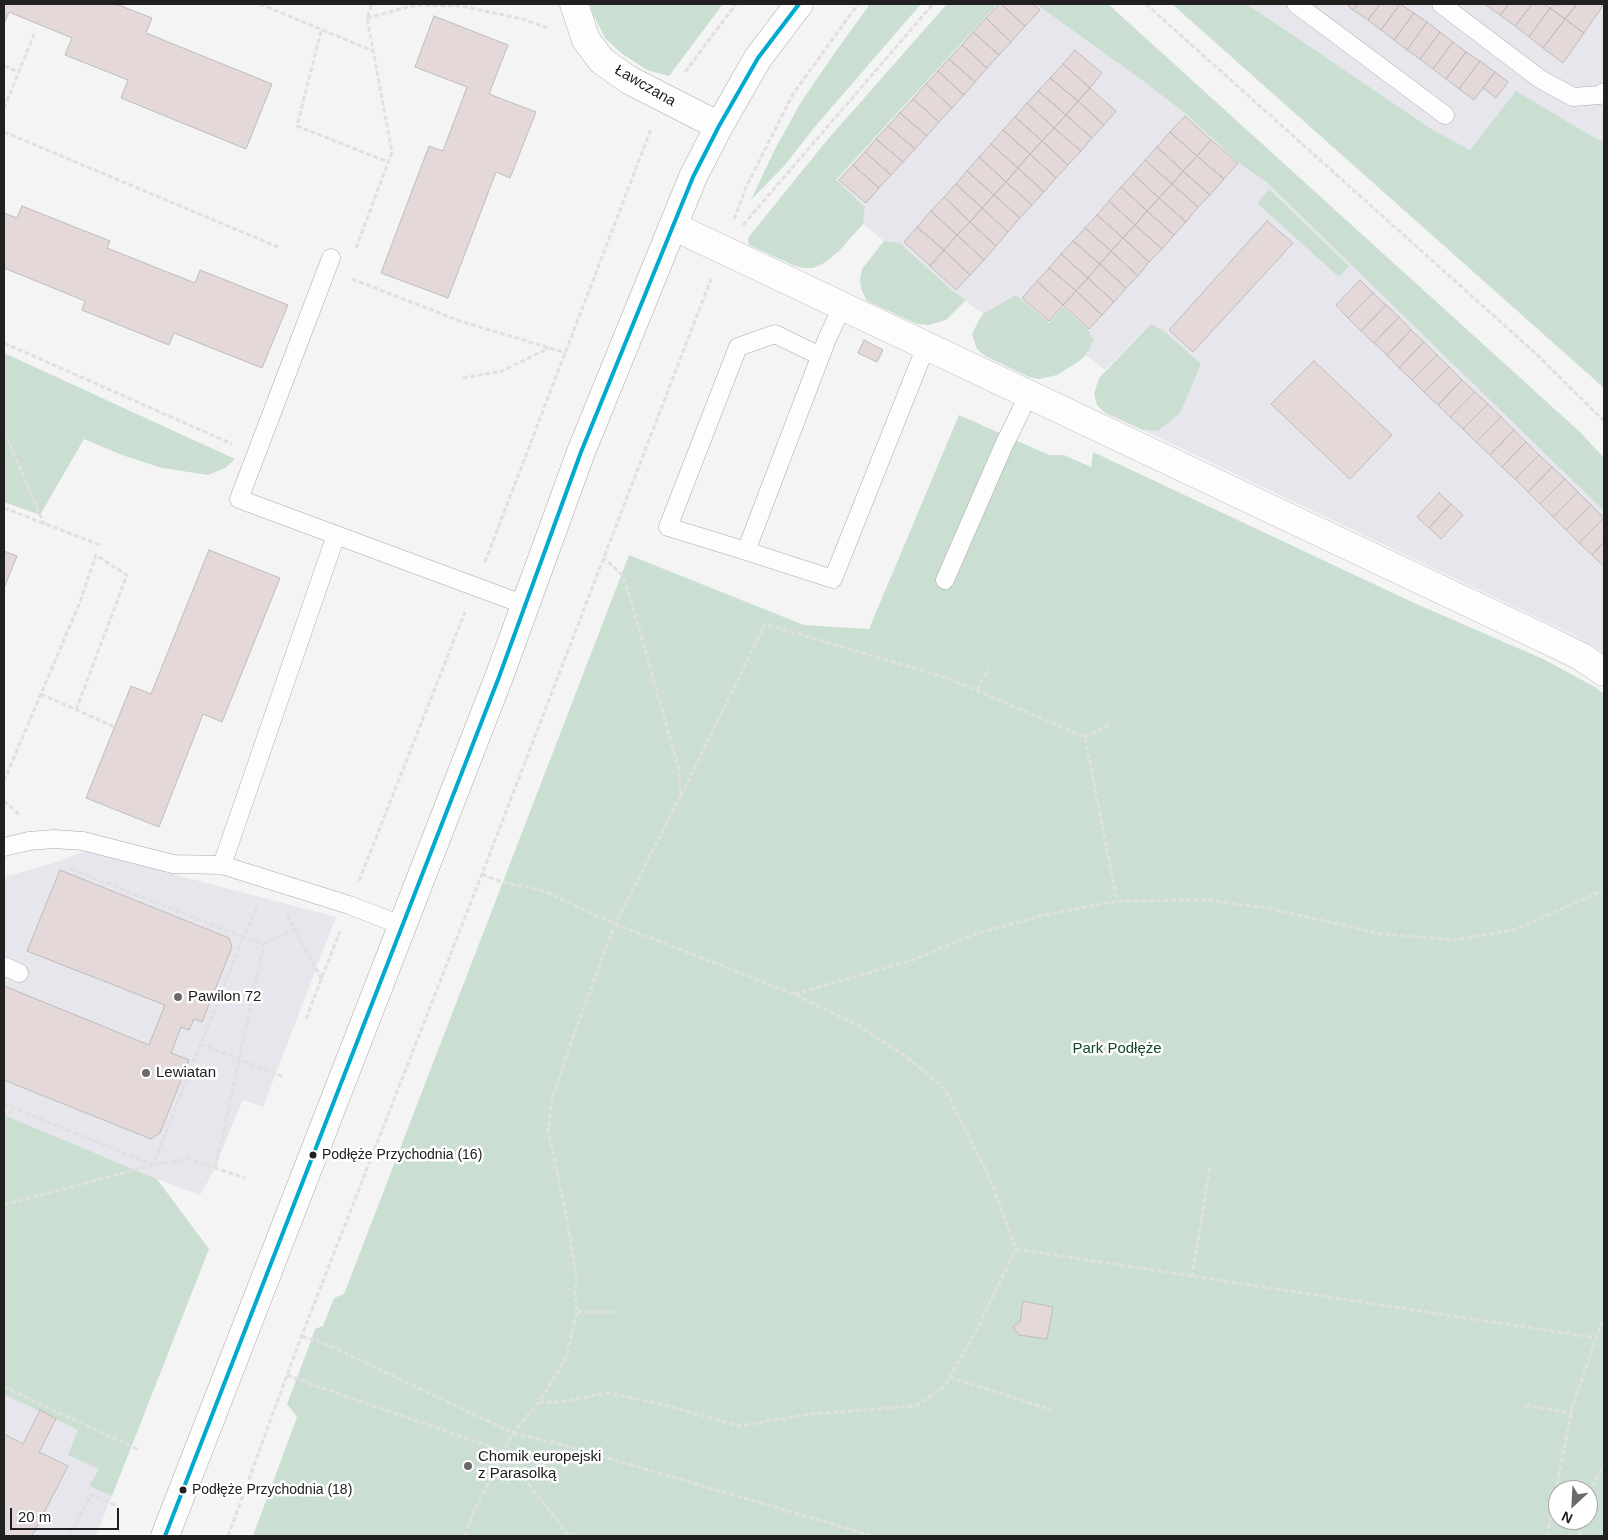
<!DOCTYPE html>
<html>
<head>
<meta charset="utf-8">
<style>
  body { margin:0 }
  #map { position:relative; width:1608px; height:1540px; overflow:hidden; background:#f4f4f5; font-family:Arial,sans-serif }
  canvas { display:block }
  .frame { position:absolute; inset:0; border:5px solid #202021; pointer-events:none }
  .north { position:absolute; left:1548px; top:1480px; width:50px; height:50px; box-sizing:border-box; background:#fff; border:1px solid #a6a6a6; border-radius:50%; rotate:205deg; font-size:14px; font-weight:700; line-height:20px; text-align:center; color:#202021 }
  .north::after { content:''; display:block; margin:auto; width:18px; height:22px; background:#6a6a6b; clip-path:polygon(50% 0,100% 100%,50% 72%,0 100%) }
  .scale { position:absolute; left:10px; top:1508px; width:109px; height:22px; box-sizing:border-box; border:2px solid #202021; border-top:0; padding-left:6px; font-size:15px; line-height:18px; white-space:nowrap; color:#202021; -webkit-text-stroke:4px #fff; paint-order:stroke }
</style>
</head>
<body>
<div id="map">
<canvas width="1608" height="1540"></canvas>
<div class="frame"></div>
<div class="north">N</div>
<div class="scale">20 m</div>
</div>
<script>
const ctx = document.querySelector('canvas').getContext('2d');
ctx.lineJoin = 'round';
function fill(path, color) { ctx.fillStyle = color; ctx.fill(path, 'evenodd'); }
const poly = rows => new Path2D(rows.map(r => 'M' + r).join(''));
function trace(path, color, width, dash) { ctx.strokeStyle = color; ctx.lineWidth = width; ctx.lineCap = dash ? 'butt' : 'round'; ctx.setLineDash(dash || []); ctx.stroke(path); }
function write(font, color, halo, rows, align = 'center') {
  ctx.font = font + ' Arial,sans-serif'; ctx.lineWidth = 5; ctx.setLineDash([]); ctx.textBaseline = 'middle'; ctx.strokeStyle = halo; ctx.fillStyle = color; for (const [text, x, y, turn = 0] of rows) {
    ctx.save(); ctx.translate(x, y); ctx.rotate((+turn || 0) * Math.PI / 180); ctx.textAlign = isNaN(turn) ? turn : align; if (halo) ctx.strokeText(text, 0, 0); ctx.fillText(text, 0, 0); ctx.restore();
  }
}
fill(poly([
  [997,4,1036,4,1139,78,1186,114,1239,163,1265,181,1604,511,1604,653,1574,635,1143,430,1158,431,1151,324,1105,370,1086,355,1094,340,1063,308,1049,323,992,310,983,314,954,292,900,243,884,241,863,224,865,207,836,181],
  [1247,4,1604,4,1604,142,1586,133,1470,150,1430,128],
  [85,851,336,917,263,1107,243,1100,212,1174,200,1195,157,1179,4,1115,4,877,54,863],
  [4,1378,134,1439,96,1536,4,1536]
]), '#e6e6ec');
fill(poly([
  [590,4,723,4,669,76,647,70,621,53,605,38,593,14],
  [870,4,921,4,813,129,785,165,751,200,774,151,801,102,836,51],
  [947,4,997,4,836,180,865,207,863,224,839,251,824,263,813,268,804,268,795,266,749,245,748,239,751,234,828,139],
  [1036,4,1108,4,1581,433,1604,458,1604,511,1265,181,1239,163,1186,114,1139,78],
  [1172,4,1247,4,1430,128,1470,150,1516,91,1586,133,1604,142,1604,388],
  [1269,189,1349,266,1339,277,1257,203],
  [884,241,900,243,954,292,966,300,946,320,928,325,917,324,867,301,861,289,860,280,862,269],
  [1016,295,1049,323,1063,307,1088,330,1094,340,1086,355,1078,362,1057,375,1039,379,1029,377,985,356,977,349,972,334,979,320,983,314],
  [1151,324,1164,331,1201,364,1180,413,1158,431,1143,430,1105,413,1097,405,1094,394,1099,378],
  [4,353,235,459,225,468,208,475,162,468,122,455,84,439,40,515,4,502],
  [959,415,1049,455,1064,455,1091,467,1093,452,1412,602,1543,659,1595,687,1604,694,1604,1536,253,1536,297,1417,287,1404,312,1338,315,1329,323,1326,334,1298,344,1294,629,555,804,625,869,629],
  [1558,1490,1588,1490,1588,1520,1558,1520],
  [4,1115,157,1179,209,1249,112,1496,89,1486,99,1469,68,1455,78,1430,4,1394]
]), '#cadfd1');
const building = poly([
  [4,4,116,4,152,18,146,33,272,84,246,149,121,98,128,80,65,55,72,38,9,12,5,22,4,22,4,4],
  [999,4,1001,4,1025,26,1011,42,986,18,999,4],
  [1001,4,1033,4,1040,10,1025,26,1001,4],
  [1346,4,1358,4,1353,10,1346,4],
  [1358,4,1380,4,1368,20,1353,10,1358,4],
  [1380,4,1400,4,1381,30,1368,20,1380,4],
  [1400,4,1414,13,1394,40,1381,30,1400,4],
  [1487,4,1509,4,1500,15,1486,5,1487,4],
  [1509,4,1532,4,1515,26,1500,15,1509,4],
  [1532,4,1544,4,1550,8,1529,37,1515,26,1532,4],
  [1554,4,1577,4,1565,19,1550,8,1554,4],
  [1577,4,1604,4,1584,33,1565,19,1577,4],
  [1550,8,1565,19,1543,48,1529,37,1550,8],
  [1414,13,1427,22,1407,50,1394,40,1414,13],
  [434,16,508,45,489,94,536,112,510,178,496,172,448,298,381,273,429,146,443,151,467,87,415,67,434,16],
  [986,18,1011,42,999,55,973,32,986,18],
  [1565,19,1584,33,1563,63,1543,48,1565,19],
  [1427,22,1440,32,1420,59,1407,50,1427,22],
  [973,32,999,55,987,68,962,45,973,32],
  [1440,32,1453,42,1433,69,1420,59,1440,32],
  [1453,42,1466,52,1446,79,1433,69,1453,42],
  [962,45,987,68,975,82,949,59,962,45],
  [1075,50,1102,73,1090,88,1063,64,1075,50],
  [1466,52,1480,61,1459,89,1446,79,1466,52],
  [949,59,975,82,964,95,938,71,949,59],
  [1480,61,1495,72,1474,100,1459,89,1480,61],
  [1063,64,1090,88,1078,101,1050,78,1063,64],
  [938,71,964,95,952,108,926,84,938,71],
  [1495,72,1508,82,1496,98,1483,88,1495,72],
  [1050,78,1078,101,1066,115,1038,91,1050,78],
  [926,84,952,108,939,122,913,99,926,84],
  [1090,88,1116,111,1104,125,1078,101,1090,88],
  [1038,91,1066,115,1054,128,1027,103,1038,91],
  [913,99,939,122,927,136,900,113,913,99],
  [1078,101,1104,125,1092,138,1066,115,1078,101],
  [1027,103,1054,128,1042,141,1015,117,1027,103],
  [900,113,927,136,915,149,888,126,900,113],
  [1066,115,1092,138,1081,151,1054,128,1066,115],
  [1185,116,1211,140,1197,156,1170,132,1185,116],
  [1015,117,1042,141,1030,154,1003,130,1015,117],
  [888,126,915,149,903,162,876,139,888,126],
  [1054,128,1081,151,1068,165,1042,141,1054,128],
  [1003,130,1030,154,1018,168,991,144,1003,130],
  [1170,132,1197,156,1183,171,1157,147,1170,132],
  [876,139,903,162,891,175,865,152,876,139],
  [1211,140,1238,163,1224,179,1197,156,1211,140],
  [1042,141,1068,165,1056,178,1030,154,1042,141],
  [991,144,1018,168,1006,182,979,157,991,144],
  [1157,147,1183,171,1172,184,1145,160,1157,147],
  [865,152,891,175,879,188,853,165,865,152],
  [1030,154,1056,178,1044,192,1018,168,1030,154],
  [1197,156,1224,179,1210,195,1183,171,1197,156],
  [979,157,1006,182,994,195,967,171,979,157],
  [1145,160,1172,184,1159,198,1133,174,1145,160],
  [853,165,879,188,866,203,839,180,853,165],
  [1018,168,1044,192,1032,205,1006,182,1018,168],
  [967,171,994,195,982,208,956,184,967,171],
  [1183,171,1210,195,1198,207,1172,184,1183,171],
  [1133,174,1159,198,1147,211,1121,187,1133,174],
  [1006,182,1032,205,1020,218,994,195,1006,182],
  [956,184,982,208,970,222,944,197,956,184],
  [1172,184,1198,207,1186,222,1159,198,1172,184],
  [1121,187,1147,211,1135,225,1109,201,1121,187],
  [994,195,1020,218,1008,232,982,208,994,195],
  [944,197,970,222,957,235,931,211,944,197],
  [1159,198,1186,222,1174,235,1147,211,1159,198],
  [1109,201,1135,225,1123,238,1097,215,1109,201],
  [22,206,110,241,107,248,195,283,200,270,288,305,262,368,174,333,169,345,82,310,85,301,4,268,4,213,17,218,22,206],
  [982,208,1008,232,996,246,970,222,982,208],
  [931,211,957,235,944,250,917,227,931,211],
  [1147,211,1174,235,1162,249,1135,225,1147,211],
  [1097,215,1123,238,1111,251,1085,228,1097,215],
  [1267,221,1293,243,1193,352,1169,330,1267,221],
  [970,222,996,246,984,260,957,235,970,222],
  [1135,225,1162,249,1149,262,1123,238,1135,225],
  [917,227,944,250,930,266,904,242,917,227],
  [1085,228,1111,251,1100,264,1073,241,1085,228],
  [957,235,984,260,970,275,944,250,957,235],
  [1123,238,1149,262,1138,276,1111,251,1123,238],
  [1073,241,1100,264,1088,278,1061,254,1073,241],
  [944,250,970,275,956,290,930,266,944,250],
  [1111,251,1138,276,1126,288,1100,264,1111,251],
  [1061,254,1088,278,1076,291,1049,268,1061,254],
  [1100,264,1126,288,1114,302,1088,278,1100,264],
  [1049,268,1076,291,1063,305,1037,281,1049,268],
  [1088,278,1114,302,1102,315,1076,291,1088,278],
  [1360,280,1373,293,1348,318,1336,305,1360,280],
  [1037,281,1063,305,1049,321,1022,298,1037,281],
  [1076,291,1102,315,1089,329,1063,305,1076,291],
  [1373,293,1386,305,1361,331,1348,318,1373,293],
  [1386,305,1399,317,1374,343,1361,331,1386,305],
  [1399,317,1411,330,1387,355,1374,343,1399,317],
  [1411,330,1424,342,1399,368,1387,355,1411,330],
  [864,340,883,350,877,362,858,353,864,340],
  [1424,342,1437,355,1412,380,1399,368,1424,342],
  [1437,355,1449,367,1424,392,1412,380,1437,355],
  [1314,361,1392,435,1350,479,1271,404,1314,361],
  [1449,367,1462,380,1438,405,1424,392,1449,367],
  [1462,380,1475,392,1450,417,1438,405,1462,380],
  [1475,392,1488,404,1463,429,1450,417,1475,392],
  [1488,404,1501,417,1476,442,1463,429,1488,404],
  [1501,417,1514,430,1490,455,1476,442,1501,417],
  [1514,430,1526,442,1502,467,1490,455,1514,430],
  [1526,442,1539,455,1515,479,1502,467,1526,442],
  [1539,455,1552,467,1528,492,1515,479,1539,455],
  [1552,467,1565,479,1540,504,1528,492,1552,467],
  [1565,479,1578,492,1553,517,1540,504,1565,479],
  [1578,492,1591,505,1566,530,1553,517,1578,492],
  [1439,493,1451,504,1429,528,1417,517,1439,493],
  [1451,504,1463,515,1441,539,1429,528,1451,504],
  [1591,505,1604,518,1579,543,1566,530,1591,505],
  [1604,518,1604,542,1592,555,1579,543,1604,518],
  [1604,542,1604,567,1592,555,1604,542],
  [209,550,280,578,222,722,203,714,159,827,86,798,131,686,151,694,209,550],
  [4,551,17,556,4,588,4,551],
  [60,870,229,938,232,947,202,1022,194,1019,189,1030,181,1027,171,1053,189,1060,160,1133,151,1139,4,1080,4,986,149,1045,165,1005,27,951,60,870],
  [1023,1301,1053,1307,1047,1339,1019,1335,1013,1327,1020,1322,1023,1301],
  [40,1410,56,1419,39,1452,68,1466,32,1536,4,1536,4,1434,23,1444,40,1410]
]);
fill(building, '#e4d9d8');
trace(building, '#bdbcbd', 1);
const lane = poly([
  [1296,4,1445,115],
  [1441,4,1540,79,1573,97,1600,95,1604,92],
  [331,258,239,499,525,605],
  [842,307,827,339,746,551,833,579,926,346],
  [746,551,668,527,738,347,775,334,820,356],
  [945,580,1003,447,1029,394],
  [4,847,29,841,54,839,83,841,173,864,222,865,349,905,401,925],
  [222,865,336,535],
  [4,966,19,973]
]);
const street = poly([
  [574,4,586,40,602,61,629,80,719,126],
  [673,226,1539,636,1580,656,1604,672]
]);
const secondary = poly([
  [165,1536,499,677,581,452,673,226,693,177,719,126,758,58,799,4]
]);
trace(lane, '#a9a9aa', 19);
trace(street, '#a9a9aa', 29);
trace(secondary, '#a9a9aa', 29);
trace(poly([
  [260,4,373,51],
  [1146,4,1533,351,1604,421],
  [367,18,416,5,462,6,522,19,548,28],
  [321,31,297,126,388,162],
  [4,66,19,72],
  [685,72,736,4],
  [4,108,35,32],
  [4,132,278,247],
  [734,219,746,187,793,94,858,4],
  [743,225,933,4],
  [356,248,392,152,367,18,372,4],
  [352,279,460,321,566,353],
  [4,343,232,444],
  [463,378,502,371,549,348],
  [4,431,44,524],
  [4,508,100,545],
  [485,562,651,129],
  [977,690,989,669],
  [41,694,115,727],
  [1085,737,1109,725],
  [4,781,80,602,96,555,127,575,76,710],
  [681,796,765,624,947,678,1085,737,1117,901],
  [4,801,19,814],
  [71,869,243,937,153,1165],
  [482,874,499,881,544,891,615,924,794,994,861,1027,907,1057,945,1089,991,1181,1016,1249,1597,1338],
  [359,881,465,612],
  [287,915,322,980],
  [264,944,294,929],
  [795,994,913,960,972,935,1044,915,1117,901,1209,900,1272,909,1381,934,1455,940,1514,930,1604,890],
  [306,1019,340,931],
  [201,1044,284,1077],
  [4,1104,153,1165],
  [4,1119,14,1108],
  [215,1167,221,1144,264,944,243,937,258,906],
  [4,1205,153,1165,189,1159,245,1178],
  [1192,1277,1210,1165],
  [577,1312,617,1312],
  [302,1336,326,1344,513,1433,567,1446,873,1536],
  [287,1375,311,1384,503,1451,569,1536],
  [949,1377,1052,1410],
  [4,1387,139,1450],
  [539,1402,559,1402,608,1393,664,1405,739,1426,811,1414,915,1406,944,1387,974,1335,1016,1249],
  [1525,1405,1571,1413],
  [1588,1501,1594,1483,1604,1464],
  [69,1536,91,1495,117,1506],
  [228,1536,297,1348,482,874,711,279],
  [465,1536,471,1517,513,1433,539,1402,566,1358,577,1312,575,1295,576,1274,567,1218,548,1130,552,1099,573,1037,615,924,680,797,679,769,628,590,622,575,604,558],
  [1547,1536,1572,1408,1604,1316],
  [1579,1536,1582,1520]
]), '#e0e0e1', 3, [5, 2.5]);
trace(lane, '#fdfdfe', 18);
trace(street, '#fdfdfe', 28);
trace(secondary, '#fdfdfe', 28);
trace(poly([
  [165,1536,499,677,581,452,673,226,693,177,719,126,758,58,799,4]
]), '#00a9ce', 4);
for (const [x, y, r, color] of [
  [178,997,5,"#6a6a6b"],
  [146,1073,5,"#6a6a6b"],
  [313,1155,4.5,"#202021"],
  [468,1466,5,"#6a6a6b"],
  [183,1490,4.5,"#202021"]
]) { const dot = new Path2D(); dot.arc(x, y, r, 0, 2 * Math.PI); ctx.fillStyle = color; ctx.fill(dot); trace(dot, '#fff', 2); }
write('14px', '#202021', '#fff', [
  ["Podłęże Przychodnia (16)",322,1155],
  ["Podłęże Przychodnia (18)",192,1490]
], 'left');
write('15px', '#202021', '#fff', [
  ["Ławczana",645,86,30]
]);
write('15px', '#202021', '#fff', [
  ["Pawilon 72",188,997],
  ["Lewiatan",156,1073],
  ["Chomik europejski",478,1457],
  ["z Parasolką",478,1474]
], 'left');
write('15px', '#14472a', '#fff', [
  ["Park Podłęże",1117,1049]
]);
</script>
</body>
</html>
